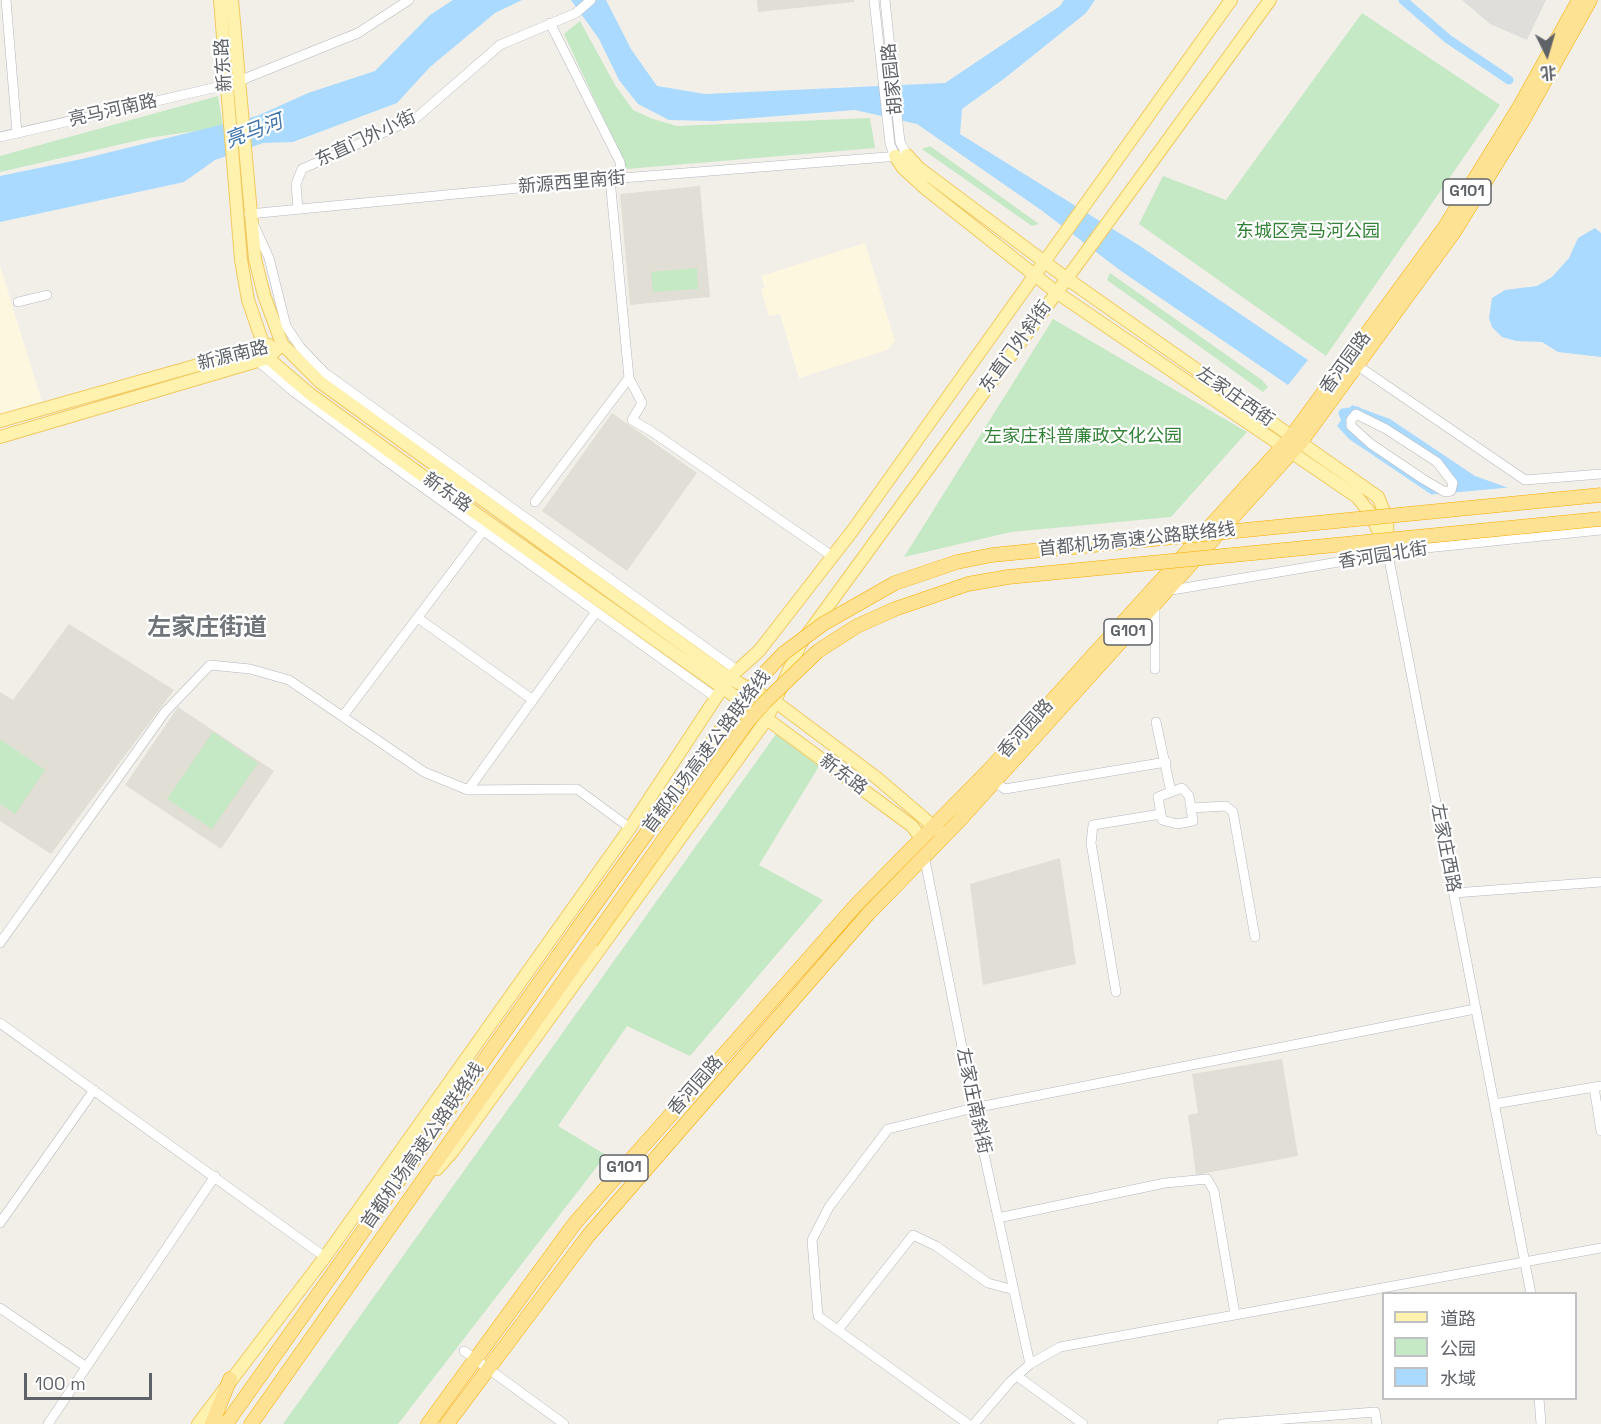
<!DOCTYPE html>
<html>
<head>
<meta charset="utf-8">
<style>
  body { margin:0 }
  #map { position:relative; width:1601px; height:1424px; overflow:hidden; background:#f1efe8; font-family:"Space Grotesk","Noto Sans SC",sans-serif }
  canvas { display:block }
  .legend { position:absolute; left:1382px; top:1292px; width:195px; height:108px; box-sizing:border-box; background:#fff; border:2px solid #bfc1c3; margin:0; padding:8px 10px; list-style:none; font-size:18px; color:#5f6368 }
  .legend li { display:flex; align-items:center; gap:12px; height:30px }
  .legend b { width:30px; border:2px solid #bfc1c3 }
  .north { position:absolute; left:1517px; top:24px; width:60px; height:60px; -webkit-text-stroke:4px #fff; paint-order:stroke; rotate:175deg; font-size:16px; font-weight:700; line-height:24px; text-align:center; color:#5f6368 }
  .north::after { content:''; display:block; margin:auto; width:21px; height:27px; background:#5f6368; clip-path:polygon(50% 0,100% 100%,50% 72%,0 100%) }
  .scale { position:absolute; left:24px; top:1373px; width:128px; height:27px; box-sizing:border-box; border:3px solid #5f6368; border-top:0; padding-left:8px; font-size:18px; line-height:21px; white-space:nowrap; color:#5f6368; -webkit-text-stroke:4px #fff; paint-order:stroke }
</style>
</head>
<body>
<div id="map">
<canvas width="1601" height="1424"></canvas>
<ul class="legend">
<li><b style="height:8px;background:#fff2af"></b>道路</li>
<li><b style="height:16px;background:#c5e8c5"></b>公园</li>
<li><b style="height:16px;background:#aadaff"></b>水域</li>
</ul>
<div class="north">北</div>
<div class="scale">100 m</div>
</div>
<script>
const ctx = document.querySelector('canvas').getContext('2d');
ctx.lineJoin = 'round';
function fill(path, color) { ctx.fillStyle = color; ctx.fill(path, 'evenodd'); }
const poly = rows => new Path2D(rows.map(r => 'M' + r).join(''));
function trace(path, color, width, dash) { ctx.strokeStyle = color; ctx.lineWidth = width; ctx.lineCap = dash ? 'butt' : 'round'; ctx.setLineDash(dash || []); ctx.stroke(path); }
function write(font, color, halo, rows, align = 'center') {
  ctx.font = font + ' "Space Grotesk","Noto Sans SC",sans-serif'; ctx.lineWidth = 4.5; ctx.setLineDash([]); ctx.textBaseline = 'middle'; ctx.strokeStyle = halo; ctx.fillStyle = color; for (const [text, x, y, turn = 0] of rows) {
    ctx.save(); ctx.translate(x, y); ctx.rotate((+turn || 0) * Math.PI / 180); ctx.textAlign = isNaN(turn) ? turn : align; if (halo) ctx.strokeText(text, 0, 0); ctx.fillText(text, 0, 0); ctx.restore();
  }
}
fill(poly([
  [865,243,895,341,887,350,799,378,780,314,769,316,761,289,765,287,761,276],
  [0,266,42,402,0,414]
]), '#fef7e0');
fill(poly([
  [1462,0,1546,0,1527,40,1490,24]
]), '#e0deda');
fill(poly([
  [757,0,854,0,854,2,758,12],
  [700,186,710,297,630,305,620,194],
  [612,413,697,473,627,571,542,511],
  [69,624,174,690,51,854,0,821,0,692,13,700],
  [178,707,274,771,221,849,125,785],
  [1060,858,1076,964,983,985,970,884],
  [1282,1059,1298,1156,1196,1175,1188,1115,1198,1113,1192,1074]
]), '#e1ded6');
fill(poly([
  [1362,13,1500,105,1326,356,1139,224,1163,176,1226,200],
  [580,21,615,85,633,110,653,119,677,126,870,118,875,148,627,169,564,34],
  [218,96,223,127,148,138,0,172,0,156],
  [930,146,1039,224,1032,226,922,149],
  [697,268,698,289,653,292,651,272],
  [1110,273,1262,380,1268,387,1263,392,1107,280],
  [1053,319,1247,432,1171,517,1011,532,904,557],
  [213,732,258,763,212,829,167,799],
  [776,734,819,766,759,865,823,900,690,1056,627,1026,558,1126,606,1155,398,1424,283,1424],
  [0,739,45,770,15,814,0,804]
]), '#c5e8c5');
fill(poly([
  [453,0,522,0,495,13,430,67,397,103,293,142,263,143,215,160,184,182,0,222,0,176,82,159,257,116,308,93,375,71,430,15],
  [571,0,606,0,631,49,657,86,705,94,945,83,1060,6,1064,0,1095,0,1086,13,1005,78,962,109,960,134,1140,246,1308,360,1288,385,1121,271,1041,210,917,124,855,110,714,121,669,120,638,104,619,80,599,39],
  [1595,228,1601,233,1601,357,1558,352,1542,342,1516,341,1502,337,1492,327,1489,318,1492,298,1505,290,1537,286,1552,277,1569,258,1578,238],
  [1352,405,1390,419,1475,476,1537,498,1601,507,1432,495,1349,439,1337,426],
  [1356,414,1437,462,1453,484,1445,492,1351,426]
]), '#aadaff');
fill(poly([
  [1514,487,1537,495,1601,488,1601,510,1522,517,1427,495]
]), '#f1efe8');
trace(poly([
  [1403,0,1448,39,1509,80],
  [1349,428,1343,413,1357,411]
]), '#aadaff', 9);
const minor = poly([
  [6,0,17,133],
  [874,0,890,144,895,156],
  [885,0,900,142,907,155],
  [550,23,620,162,622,178],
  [239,81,358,33,409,0],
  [0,137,226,85],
  [610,179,629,378,642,403,632,420,651,431,832,556],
  [298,209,296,184,302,169,416,118,500,45,576,13,591,0],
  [18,302,47,295],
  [256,356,258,361,294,392,389,463,715,697],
  [1358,366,1525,480,1601,474],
  [1356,414,1386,429,1437,462,1453,483,1451,491,1445,492,1423,479,1371,444,1351,426,1351,420,1356,414],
  [535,502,629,378],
  [1388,554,1531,1294],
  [1166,591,1416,549,1601,530],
  [418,618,533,700],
  [1155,669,1155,602],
  [738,671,325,373,300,347,286,326,269,258,249,214,622,178,899,156],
  [343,716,483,531],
  [1156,722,1171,792,1158,797,1162,820,1177,824,1193,821,1189,796,1182,788,1171,792],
  [994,782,1005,789,1166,762],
  [468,790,596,612],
  [1191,808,1226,806,1233,812,1255,937],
  [924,855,974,1108,1030,1364],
  [1454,893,1601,882],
  [0,943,165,712,210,665,250,669,289,680,424,772,468,790,577,789,630,828],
  [1116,992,1091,843,1093,825,1161,814],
  [0,1023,325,1257],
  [1594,1087,1601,1131],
  [1494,1104,1601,1086],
  [998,1218,1165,1183,1207,1179,1214,1191,1235,1314],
  [0,1223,94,1090],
  [0,1308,85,1366],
  [838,1330,913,1235,936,1246,988,1283,1014,1290],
  [464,1351,564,1424],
  [1017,1376,1083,1424],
  [1539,1398,1541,1424],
  [48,1424,215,1176],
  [968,1424,818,1316,812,1240,829,1207,888,1129,974,1108,1475,1009],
  [974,1424,1010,1382,1030,1364,1060,1347,1601,1248],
  [1222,1424,1375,1412,1377,1424]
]);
const major = poly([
  [220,0,241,260,248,300,268,358,310,394,416,471,767,719,912,826,921,838],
  [232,0,255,259,264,295,282,344,320,382,729,678,777,703,877,778,939,831],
  [907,155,919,168,1066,278,1378,497,1387,518,1388,554],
  [895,156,903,168,926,189,1056,292,1357,497,1371,514,1385,547],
  [0,421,269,345],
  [0,437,268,358,282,344],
  [437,1169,453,1151,767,719,801,643,1270,0],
  [198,1424,325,1257,630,828,729,678,759,651,853,530,1231,0]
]);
const highway = poly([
  [212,1424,230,1379],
  [226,1424,576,931],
  [251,1424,591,942],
  [428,1424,575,1223,857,904,991,768,1291,437,1445,227,1520,106,1579,0],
  [447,1424,588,1236,868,914,958,822,1300,443,1454,232,1522,122,1590,0]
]);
trace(minor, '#b5b8bc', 10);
trace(major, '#f2c960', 14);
trace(highway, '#f9ab00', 15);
trace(minor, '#fff', 9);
trace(major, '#fff2af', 12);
trace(highway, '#fde293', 14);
const highwayBridge = poly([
  [576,931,755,683,784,653,823,624,895,583,957,562,992,555,1601,495],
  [591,942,748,721,766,701,818,651,857,626,895,609,968,584,1008,577,1601,519]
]);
trace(highwayBridge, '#f9ab00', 15, []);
trace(highwayBridge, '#fde293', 14);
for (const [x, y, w] of [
  [1467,192,48],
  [1128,632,48],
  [624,1168,48]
]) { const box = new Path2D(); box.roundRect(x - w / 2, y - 13, w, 26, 4.5); ctx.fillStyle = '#fff'; ctx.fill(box); trace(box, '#5f6368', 1.5); }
write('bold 16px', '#5f6368', null, [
  ["G101",1467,192],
  ["G101",1128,632],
  ["G101",624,1168]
]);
write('18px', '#5f6368', '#fff', [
  ["新东路",224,65,-94],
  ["胡家园路",893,79,-96],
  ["亮马河南路",113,111,-13],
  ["东直门外小街",366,139,-25],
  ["新源西里南街",572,183,-5],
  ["东直门外斜街",1016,347,-54],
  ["新源南路",233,356,-14],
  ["香河园路",1346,363,-54],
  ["左家庄西街",1235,397,35],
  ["新东路",447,493,35],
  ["首都机场高速公路联络线",1137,540,-6],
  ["香河园北街",1383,556,-9],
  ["香河园路",1026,729,-48],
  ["首都机场高速公路联络线",707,752,-53],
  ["新东路",843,775,37],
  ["左家庄西路",1445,848,79],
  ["香河园路",696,1086,-49],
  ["左家庄南斜街",973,1101,78],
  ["首都机场高速公路联络线",423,1146,-55]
]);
write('18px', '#348238', '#fff', [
  ["东城区亮马河公园",1308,232],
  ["左家庄科普廉政文化公园",1083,437]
]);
write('italic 20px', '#4174aa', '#fff', [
  ["亮马河",254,132,-21]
]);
write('bold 24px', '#70757a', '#fff', [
  ["左家庄街道",207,628]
]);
</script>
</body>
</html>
